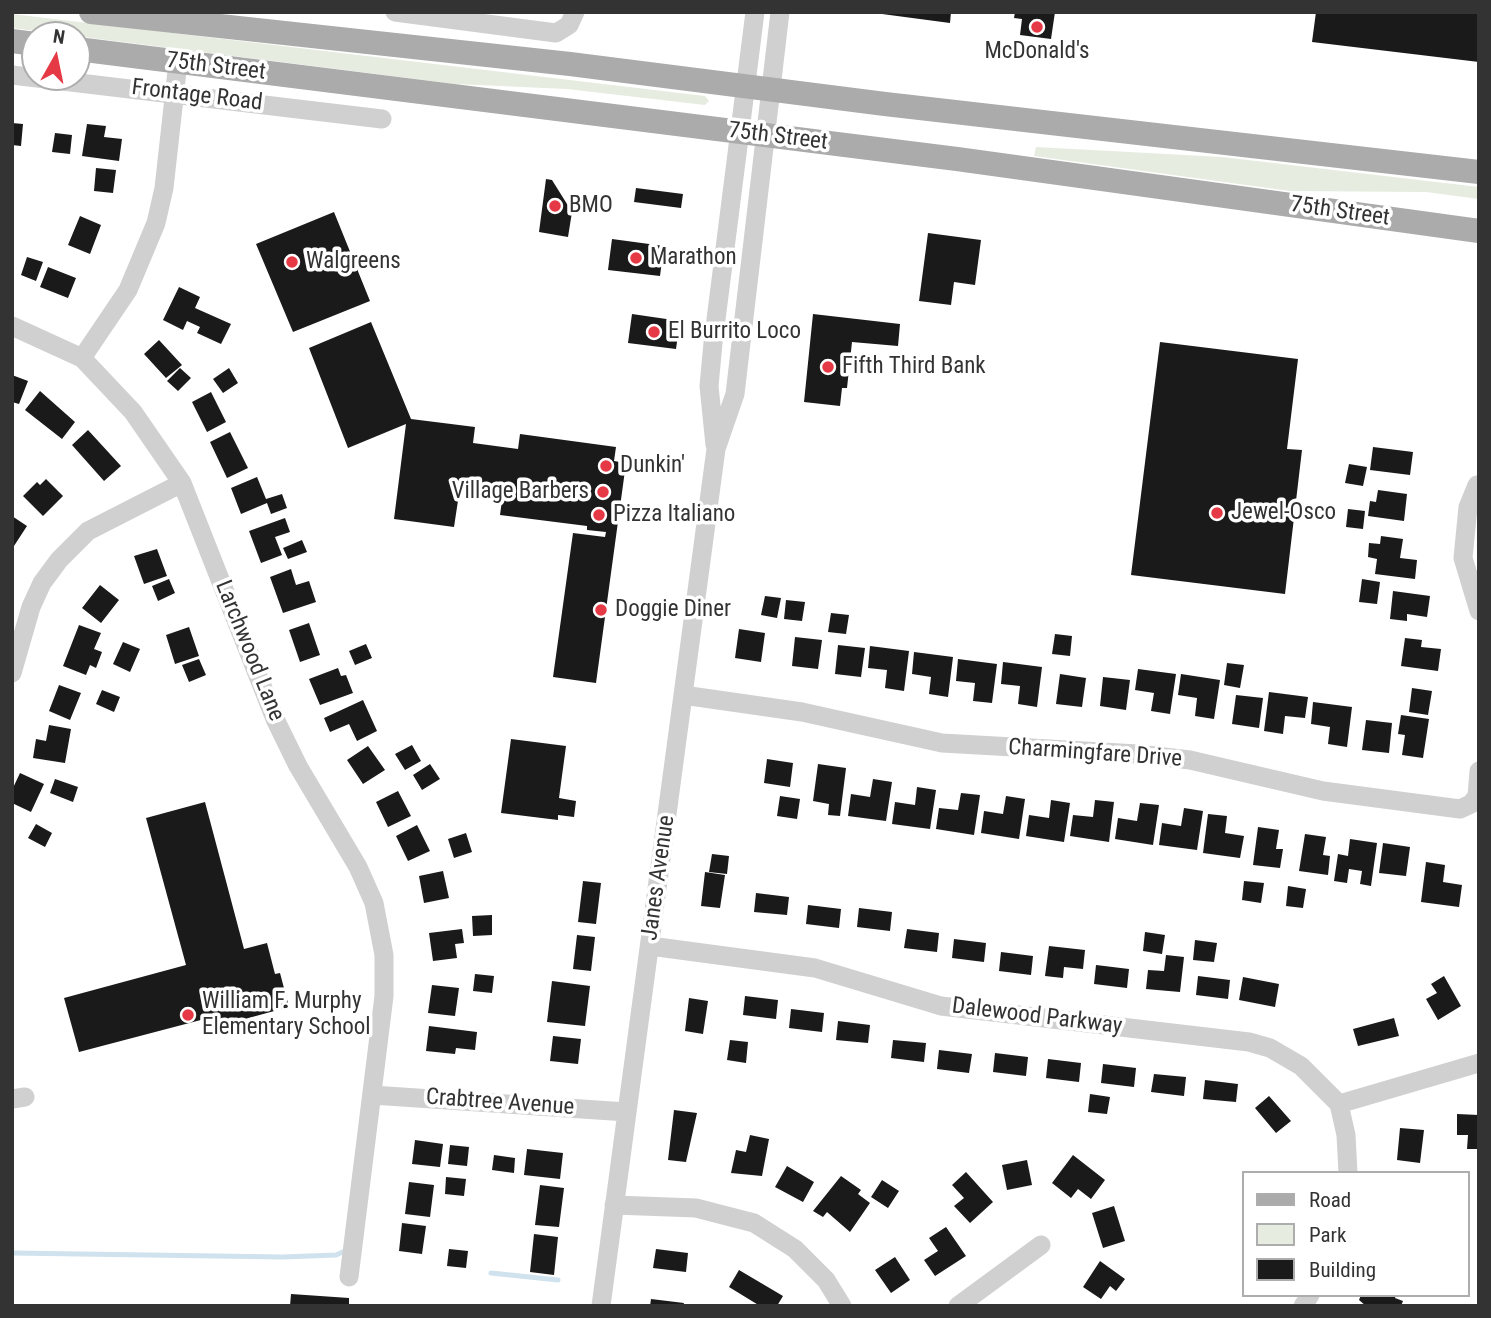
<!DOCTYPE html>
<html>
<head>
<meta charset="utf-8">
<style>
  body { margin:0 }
  #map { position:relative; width:1491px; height:1318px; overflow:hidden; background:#fff; font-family:"Roboto Condensed",sans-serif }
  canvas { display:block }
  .frame { position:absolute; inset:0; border:14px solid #333; pointer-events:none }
  .legend { position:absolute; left:1242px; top:1171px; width:228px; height:126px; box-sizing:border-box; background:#fff; border:2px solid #adadad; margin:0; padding:9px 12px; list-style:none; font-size:21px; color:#333 }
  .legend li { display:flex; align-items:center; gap:14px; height:35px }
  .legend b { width:35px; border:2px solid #adadad }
  .north { position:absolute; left:21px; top:21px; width:70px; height:70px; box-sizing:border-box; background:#fff; border:2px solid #adadad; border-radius:50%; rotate:9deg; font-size:19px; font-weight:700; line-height:28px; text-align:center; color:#333 }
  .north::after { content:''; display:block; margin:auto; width:24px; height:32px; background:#e63946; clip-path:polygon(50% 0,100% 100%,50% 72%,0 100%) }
</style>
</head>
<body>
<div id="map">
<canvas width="1491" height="1318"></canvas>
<div class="frame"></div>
<ul class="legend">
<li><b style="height:9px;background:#ababab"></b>Road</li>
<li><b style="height:19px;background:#e6ecdf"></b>Park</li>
<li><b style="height:19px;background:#1a1a1a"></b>Building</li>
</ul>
<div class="north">N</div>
</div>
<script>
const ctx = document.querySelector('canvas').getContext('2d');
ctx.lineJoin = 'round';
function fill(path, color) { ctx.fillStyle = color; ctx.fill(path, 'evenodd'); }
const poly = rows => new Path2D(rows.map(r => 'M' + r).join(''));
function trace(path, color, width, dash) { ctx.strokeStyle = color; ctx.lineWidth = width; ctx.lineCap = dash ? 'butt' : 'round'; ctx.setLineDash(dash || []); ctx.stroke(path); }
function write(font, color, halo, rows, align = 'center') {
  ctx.font = font + ' "Roboto Condensed",sans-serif'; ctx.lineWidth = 7; ctx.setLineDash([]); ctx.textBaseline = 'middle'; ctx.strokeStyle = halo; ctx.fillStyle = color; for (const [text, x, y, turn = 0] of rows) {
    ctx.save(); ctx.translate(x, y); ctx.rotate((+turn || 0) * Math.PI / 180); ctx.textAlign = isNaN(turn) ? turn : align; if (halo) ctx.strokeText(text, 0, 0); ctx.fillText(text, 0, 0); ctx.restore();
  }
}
fill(poly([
  [12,14,705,96,709,101,705,105,567,89,455,84,12,28],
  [1036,147,1222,157,1479,187,1479,199,1426,192,1290,191,1034,156]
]), '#e6ecdf');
trace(poly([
  [12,1253,283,1257,336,1255,345,1251],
  [491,1273,558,1280]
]), '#cfe2ee', 5);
fill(poly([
  [867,12,951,12,950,23],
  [1015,12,1055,12,1051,39,1020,35,1022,19,1014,18],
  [1316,12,1479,12,1479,62,1312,42],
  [12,123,23,124,21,146,12,145],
  [87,124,106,126,104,137,122,139,119,161,82,156],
  [55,133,72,135,70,154,52,152],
  [96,168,116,170,113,193,94,191],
  [546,179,552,180,572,212,568,237,539,232],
  [636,188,683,194,681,208,634,202],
  [334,212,370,301,293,332,256,244],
  [80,216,101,225,90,254,68,245],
  [928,233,981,240,975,285,954,282,951,305,919,301],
  [612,239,664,246,660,276,608,270],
  [27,257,43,262,36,281,21,275],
  [48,267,76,278,68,298,40,287],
  [179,287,200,297,195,308,231,324,221,344,197,333,200,327,187,321,183,330,163,320],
  [632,314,680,321,676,349,628,343],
  [813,314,900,324,898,346,852,342,847,388,842,388,840,406,804,402],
  [371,322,411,419,475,427,473,443,518,449,520,434,616,447,614,461,626,463,596,683,553,677,573,533,605,537,606,532,587,530,587,526,500,515,502,500,459,494,454,527,394,519,406,424,348,448,309,348],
  [159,340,182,365,166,378,144,354],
  [1160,342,1298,359,1287,449,1302,450,1285,594,1131,575],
  [180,368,191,378,178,391,167,381],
  [229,368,238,383,223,393,213,379],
  [12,375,28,381,19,404,12,402],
  [40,391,75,422,62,439,25,410],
  [211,392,226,422,207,432,192,402],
  [88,430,121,466,104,481,72,445],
  [230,432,248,468,227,478,210,442],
  [1373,447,1413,452,1410,475,1370,470],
  [1349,464,1367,467,1363,486,1345,483],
  [257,477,266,499,282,494,287,508,271,514,267,503,241,514,231,488],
  [46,479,63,496,43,516,23,496,37,482,40,485],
  [1378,490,1407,494,1404,521,1368,516,1370,501,1376,502],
  [1348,509,1365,511,1363,529,1346,527],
  [12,516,27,526,12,549],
  [285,518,290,532,275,537,282,555,261,563,249,531],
  [1381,536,1403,539,1400,558,1417,560,1415,579,1375,574,1377,559,1368,557,1369,543,1380,544],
  [302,540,307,552,288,559,283,548],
  [157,549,167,576,144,584,134,556],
  [291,569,296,585,309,581,316,602,283,613,270,577],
  [169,579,175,593,158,601,152,586],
  [1362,579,1380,582,1377,604,1359,602],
  [100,585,119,600,101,623,82,608],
  [1393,591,1430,596,1427,617,1407,614,1407,621,1390,619],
  [765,596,781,598,777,618,761,615],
  [786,600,805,602,802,621,784,619],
  [831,613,849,615,846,634,828,632],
  [309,623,320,655,300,662,289,630],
  [79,625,101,633,94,649,102,652,96,668,90,665,86,675,63,666],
  [189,627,199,656,175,664,166,635],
  [739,629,765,633,761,662,735,658],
  [1055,634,1072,636,1070,656,1052,654],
  [795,637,822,640,818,669,792,666],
  [1405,638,1422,640,1421,647,1441,649,1438,671,1401,666],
  [123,642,140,649,130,672,113,664],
  [366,644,372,658,355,665,349,651],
  [838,645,865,648,861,677,835,674],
  [870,646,909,651,904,691,885,688,887,670,868,668],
  [914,652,953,657,948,697,929,694,931,677,912,674],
  [199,659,206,675,189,682,182,665],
  [958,659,997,664,992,703,973,701,975,683,956,681],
  [1003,662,1042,667,1037,707,1018,704,1020,686,1001,684],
  [1227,663,1244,665,1240,688,1224,685],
  [338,668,341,676,346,675,353,693,320,705,309,679],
  [1138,669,1176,674,1170,714,1151,711,1154,693,1135,690],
  [1060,674,1086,678,1082,707,1056,704],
  [1181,674,1220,680,1214,719,1195,716,1197,698,1178,695],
  [1103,677,1130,680,1126,710,1100,706],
  [59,685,81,693,70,720,49,711],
  [1412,688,1432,691,1428,715,1409,712],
  [102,690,120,697,114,712,96,704],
  [1269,692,1308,697,1305,718,1285,716,1283,734,1264,731],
  [1236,695,1263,698,1259,728,1232,724],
  [363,700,377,731,357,741,349,724,330,732,324,718],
  [1313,702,1352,707,1347,747,1328,744,1330,727,1311,724],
  [1401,715,1429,719,1423,758,1402,755,1405,735,1398,734],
  [1366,720,1392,723,1389,753,1362,750],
  [49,725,71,729,65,763,33,758,36,739,46,741],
  [511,739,566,746,559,798,576,801,574,817,558,815,558,820,501,813],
  [412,745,421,761,405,770,395,754],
  [368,746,385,770,363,784,347,760],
  [767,759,793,763,790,787,764,783],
  [430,764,440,779,422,790,413,775],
  [818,764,846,768,840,816,828,815,829,804,813,801],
  [20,773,44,784,31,812,12,803,12,790],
  [55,779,78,787,73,802,50,793],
  [873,779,892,782,886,821,848,816,851,794,870,797],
  [917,787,936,790,930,829,892,824,895,802,915,805],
  [398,791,411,816,388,827,376,802],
  [961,793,980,795,974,835,936,829,939,808,958,810],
  [780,796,800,799,797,819,777,816],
  [1006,796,1025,799,1019,839,981,833,984,811,1003,814],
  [1051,800,1070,803,1064,842,1026,836,1029,815,1049,818],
  [1095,800,1114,802,1109,842,1070,836,1073,815,1093,817],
  [205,802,244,949,267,943,275,974,280,973,289,1007,219,1026,216,1016,79,1052,64,998,186,965,146,818],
  [1140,803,1159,805,1153,845,1115,839,1118,818,1137,821],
  [1184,808,1203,811,1197,850,1159,845,1162,823,1181,826],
  [1208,814,1227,816,1225,833,1244,836,1240,858,1203,853],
  [36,824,52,833,45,847,28,838],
  [417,825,430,851,408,861,396,836],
  [1258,827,1279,830,1276,849,1283,849,1280,868,1253,865],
  [466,833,472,852,454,858,448,839],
  [1305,834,1326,837,1323,855,1330,856,1328,875,1299,871],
  [1350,839,1377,843,1371,886,1360,884,1362,871,1349,869,1347,883,1334,881,1338,854,1348,856],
  [1383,843,1410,847,1406,876,1379,873],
  [712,854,729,856,727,874,709,872],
  [1426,862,1445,865,1443,882,1462,885,1459,907,1421,902],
  [443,871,449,898,424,903,419,876],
  [705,872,725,875,720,908,701,906],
  [583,881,601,883,596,924,578,922],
  [1244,881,1264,883,1261,903,1242,900],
  [1288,886,1306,889,1303,908,1286,906],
  [756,893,789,897,787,915,754,912],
  [808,905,841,909,839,928,806,924],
  [859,908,892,912,890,931,857,927],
  [492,915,492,935,473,936,472,916],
  [462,929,464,943,455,944,457,958,433,961,429,933],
  [907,929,939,933,937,952,904,948],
  [1145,932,1165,935,1162,954,1143,951],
  [577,935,595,937,591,971,573,969],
  [954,939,986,943,984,962,952,958],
  [1195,940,1217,943,1214,962,1193,960],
  [1049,946,1085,950,1083,969,1064,967,1063,978,1045,976],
  [1001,952,1033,956,1031,975,999,971],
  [1166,955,1184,957,1180,992,1146,989,1148,970,1164,971],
  [1096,965,1129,969,1127,988,1094,984],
  [475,974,494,976,492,993,473,991],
  [1198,976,1230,980,1228,999,1196,995],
  [1444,976,1461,1006,1438,1020,1426,999,1437,993,1431,984],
  [1243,977,1279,984,1275,1007,1239,1000],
  [552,981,590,986,585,1026,547,1022],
  [432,985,459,988,455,1016,428,1013],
  [745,996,778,1000,776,1019,743,1015],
  [689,998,708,1001,703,1034,685,1031],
  [791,1009,824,1013,822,1032,789,1028],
  [1394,1018,1399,1036,1358,1046,1353,1029],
  [838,1021,870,1025,868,1043,836,1040],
  [429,1026,477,1032,475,1050,456,1048,455,1054,426,1051],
  [553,1036,581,1039,578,1064,550,1061],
  [730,1040,748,1042,746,1063,727,1060],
  [893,1040,926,1043,924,1062,891,1058],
  [939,1050,972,1054,969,1073,937,1069],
  [995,1053,1028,1057,1026,1076,993,1072],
  [1048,1059,1081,1063,1079,1082,1046,1078],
  [1103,1064,1136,1068,1134,1087,1101,1083],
  [1154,1074,1186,1077,1184,1096,1151,1092],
  [1205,1080,1238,1084,1236,1102,1203,1099],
  [1090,1094,1110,1097,1107,1114,1088,1112],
  [1269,1096,1291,1121,1276,1133,1255,1108],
  [674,1110,697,1113,686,1162,668,1160],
  [1457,1114,1479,1115,1479,1149,1467,1149,1468,1135,1457,1135],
  [1400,1128,1424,1130,1420,1163,1397,1160],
  [750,1135,769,1139,762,1176,731,1173,736,1150,746,1152],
  [415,1140,443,1144,440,1167,412,1164],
  [450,1145,469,1147,467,1166,448,1164],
  [527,1149,563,1153,560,1179,524,1175],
  [494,1155,515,1158,514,1173,492,1170],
  [1073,1155,1105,1180,1091,1199,1078,1189,1071,1198,1052,1183],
  [1027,1160,1032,1185,1007,1190,1002,1165],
  [787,1166,814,1182,803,1202,775,1187],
  [966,1172,993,1202,970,1223,954,1206,964,1198,952,1185],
  [841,1176,861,1190,858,1194,870,1203,850,1232,827,1212,823,1217,813,1211],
  [446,1177,466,1179,464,1196,445,1194],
  [882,1180,899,1191,888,1208,871,1197],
  [409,1182,434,1185,430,1217,405,1214],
  [540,1185,564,1188,559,1227,535,1225],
  [1114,1206,1125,1241,1103,1248,1092,1213],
  [402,1223,426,1226,422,1254,399,1251],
  [946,1227,966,1256,935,1276,924,1260,938,1251,929,1238],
  [534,1234,558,1237,554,1275,530,1272],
  [449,1249,468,1251,466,1268,447,1266],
  [656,1249,688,1253,686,1272,653,1268],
  [895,1257,910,1280,891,1293,875,1270],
  [1100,1261,1125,1279,1116,1291,1110,1286,1101,1299,1083,1287],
  [739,1270,783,1296,777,1306,760,1306,729,1287],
  [291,1294,349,1298,349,1306,290,1306],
  [1361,1295,1396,1295,1395,1298,1403,1301,1401,1306,1366,1306,1359,1300],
  [651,1299,684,1303,683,1306,650,1306]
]), '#1a1a1a');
trace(poly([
  [395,12,556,33,569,25,575,12],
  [12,75,382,119],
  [12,326,82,358,133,412,182,483,275,719,298,766,358,867,374,903,384,955,384,996,349,1277],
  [82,358,128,290,156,223,164,188,178,62],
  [715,445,709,386,713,343,755,12],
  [1477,485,1468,507,1463,558,1479,611],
  [12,673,31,607,42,583,59,560,88,531,182,483],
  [683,695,802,712,942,743,1138,754,1190,760,1323,791,1460,809,1471,804,1477,796,1479,771],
  [650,946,815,968,941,1006,1249,1042,1270,1048,1301,1066,1339,1104,1346,1135,1348,1173],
  [372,1095,627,1112],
  [12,1099,25,1097],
  [1339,1104,1479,1063],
  [614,1205,696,1208,754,1223,795,1249,826,1280,842,1306],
  [601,1306,716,449,735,394,780,12],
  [958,1306,1041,1245],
  [1303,1306,1310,1295]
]), '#d0d0d0', 19);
trace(poly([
  [91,12,570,64,885,104,1479,172],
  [12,41,35,44],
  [77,49,957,159,1479,231]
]), '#ababab', 24);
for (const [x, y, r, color] of [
  [1037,27,7,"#e63946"],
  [555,206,7,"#e63946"],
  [636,258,7,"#e63946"],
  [292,262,7,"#e63946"],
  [654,332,7,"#e63946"],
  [828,367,7,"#e63946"],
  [606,466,7,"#e63946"],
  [603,492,7,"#e63946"],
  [1217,513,7,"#e63946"],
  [599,515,7,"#e63946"],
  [601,610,7,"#e63946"],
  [188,1015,7,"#e63946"]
]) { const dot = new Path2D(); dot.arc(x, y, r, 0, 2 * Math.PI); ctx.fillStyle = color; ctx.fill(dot); trace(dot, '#fff', 2.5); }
write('23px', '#333', '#fff', [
  ["McDonald's",1037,52,"center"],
  ["BMO",569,206],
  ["Marathon",650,258],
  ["Walgreens",306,262],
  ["El Burrito Loco",668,332],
  ["Fifth Third Bank",842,367],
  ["Dunkin'",620,466],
  ["Village Barbers",589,492,"right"],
  ["Jewel-Osco",1231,513],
  ["Pizza Italiano",613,515],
  ["Doggie Diner",615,610],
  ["William F. Murphy",202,1002],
  ["Elementary School",202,1028]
], 'left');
write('23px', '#333', '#fff', [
  ["75th Street",216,67,7],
  ["Frontage Road",197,96,7],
  ["75th Street",778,137,7],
  ["75th Street",1340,212,8],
  ["Larchwood Lane",249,651,68],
  ["Charmingfare Drive",1095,754,4],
  ["Janes Avenue",659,878,-82],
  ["Dalewood Parkway",1037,1017,7],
  ["Crabtree Avenue",500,1103,4]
]);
</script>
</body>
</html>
